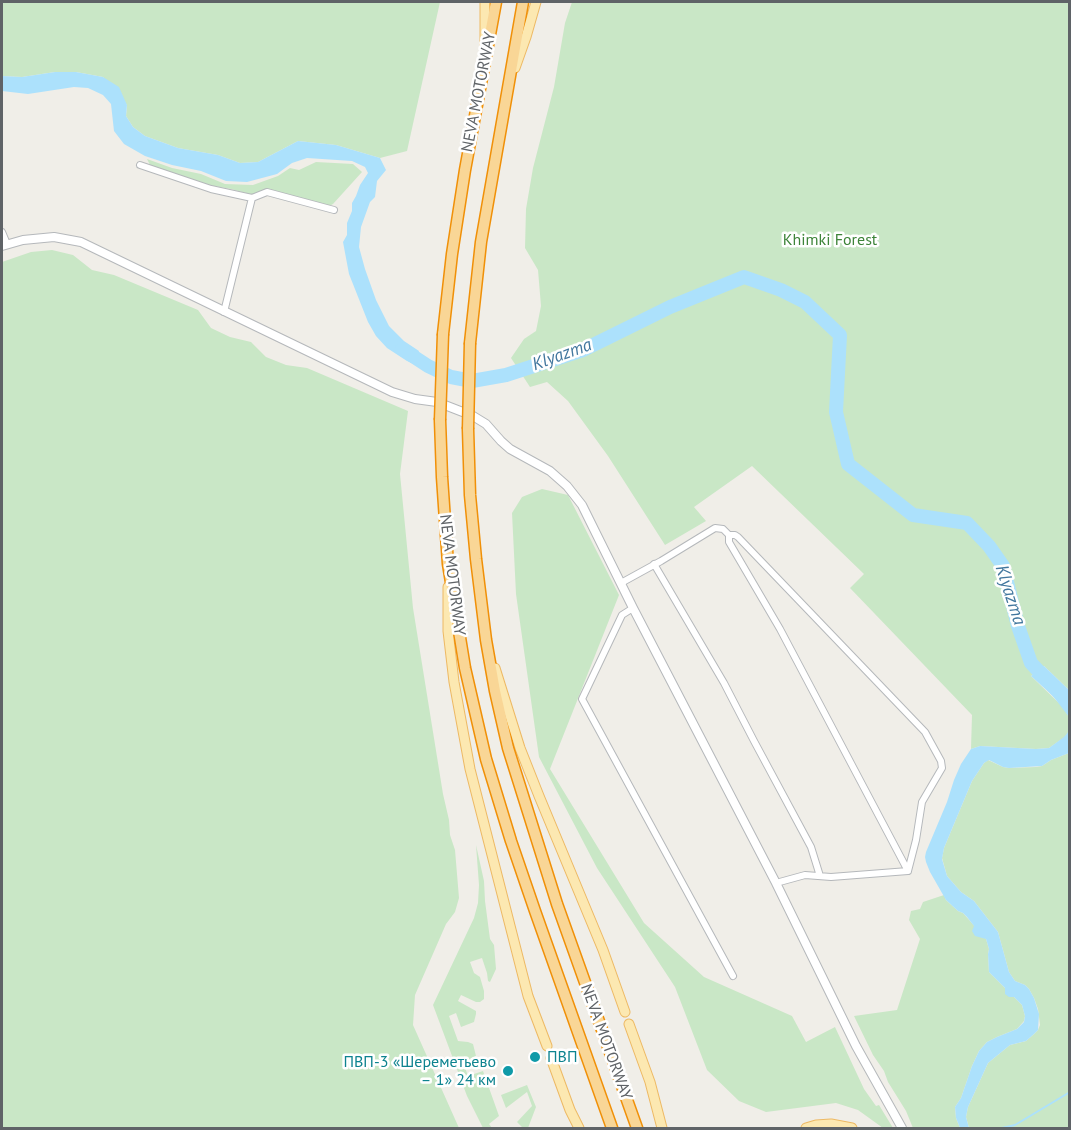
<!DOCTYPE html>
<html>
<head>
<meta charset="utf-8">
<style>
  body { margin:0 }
  #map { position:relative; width:1071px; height:1130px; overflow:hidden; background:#f0eee8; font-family:"PT Sans",sans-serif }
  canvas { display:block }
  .frame { position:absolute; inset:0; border:3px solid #5f6367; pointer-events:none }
</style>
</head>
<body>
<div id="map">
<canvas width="1071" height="1130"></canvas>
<div class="frame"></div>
</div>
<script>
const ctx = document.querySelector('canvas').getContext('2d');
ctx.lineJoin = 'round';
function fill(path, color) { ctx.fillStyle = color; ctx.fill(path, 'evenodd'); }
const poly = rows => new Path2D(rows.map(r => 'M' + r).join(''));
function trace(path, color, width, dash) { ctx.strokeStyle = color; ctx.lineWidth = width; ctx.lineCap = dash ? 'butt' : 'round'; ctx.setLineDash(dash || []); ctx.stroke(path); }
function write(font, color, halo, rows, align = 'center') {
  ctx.font = font + ' "PT Sans",sans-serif'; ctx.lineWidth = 5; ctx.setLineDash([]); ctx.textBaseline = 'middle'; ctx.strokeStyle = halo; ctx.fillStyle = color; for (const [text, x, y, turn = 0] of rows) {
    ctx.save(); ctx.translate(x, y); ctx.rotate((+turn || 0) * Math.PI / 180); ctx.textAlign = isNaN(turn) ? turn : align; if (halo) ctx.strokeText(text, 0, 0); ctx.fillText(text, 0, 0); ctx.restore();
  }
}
fill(poly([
  [2,2,440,2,407,151,380,158,336,145,298,141,258,162,240,163,218,155,178,148,145,136,133,127,126,116,127,105,103,77,76,72,55,72,22,77,2,76],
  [572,2,1069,2,1069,690,1044,666,1031,676,1062,706,1069,717,1069,731,1065,737,1049,748,1036,749,980,746,971,749,972,715,850,588,864,574,752,466,694,507,706,521,665,545,608,456,568,401,547,382,530,387,511,358,524,339,536,331,541,306,538,270,525,248,526,209,533,168,554,87,565,23],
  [147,159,172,168,201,174,225,184,253,185,278,176,290,168,299,170,316,162,353,164,362,172,333,204,327,207,271,192,253,195,231,189,198,183,150,165],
  [52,250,73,255,92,270,114,275,198,310,211,328,230,337,251,342,266,357,286,365,307,368,408,411,400,474,413,608,443,794,449,820,450,835,455,850,459,898,455,912,446,924,415,995,413,1025,459,1128,2,1128,2,262,31,252],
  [542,489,568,495,619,595,550,769,644,923,704,977,792,1016,806,1042,835,1027,864,1089,876,1106,879,1105,893,1128,883,1128,858,1110,836,1103,766,1112,739,1101,707,1070,675,987,597,868,539,757,516,594,512,513,522,497],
  [1069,753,1069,1128,969,1128,966,1117,968,1107,988,1063,1010,1045,1026,1041,1034,1034,1038,1030,1040,1025,1038,1009,1034,998,1029,989,1025,985,1015,981,1009,972,998,932,974,901,961,892,947,876,942,858,944,848,972,781,984,763,988,760,1003,767,1009,768,1036,767,1042,766,1051,760],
  [476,845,484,881,485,901,490,939,494,945,496,969,490,982,488,981,487,973,482,958,470,962,474,973,480,977,484,991,484,999,480,1002,476,1002,461,995,458,1001,476,1011,476,1014,474,1022,461,1027,456,1013,449,1016,458,1041,468,1042,473,1044,476,1056,463,1062,468,1076,483,1071,499,1116,489,1124,492,1128,483,1128,467,1096,433,1005,474,918,478,903,479,885],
  [944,895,946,900,958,911,963,913,986,939,989,949,988,954,989,972,1022,1005,1025,1016,1024,1021,1017,1029,997,1037,987,1042,979,1051,972,1066,961,1098,955,1107,956,1118,960,1128,913,1128,906,1111,888,1082,884,1071,873,1055,854,1016,897,1010,920,939,909,920,911,911,920,909,923,902],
  [527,1085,536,1107,528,1128,523,1128,517,1122,532,1106,527,1092,506,1108,501,1095]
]), '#c9e7c6');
fill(poly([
  [55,72,76,72,103,77,119,87,127,105,126,116,133,127,145,136,178,148,218,155,240,163,258,162,298,141,336,145,380,158,386,170,377,181,375,197,370,202,361,227,359,247,365,269,376,300,389,326,404,341,419,351,416,365,407,361,387,348,376,336,368,322,349,274,343,242,347,235,347,223,352,211,352,203,356,196,360,185,368,173,365,167,352,161,307,158,292,163,277,174,247,182,226,181,201,171,172,165,145,156,124,144,114,131,111,104,103,95,88,88,74,87,28,94,2,91,2,76,22,77],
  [1044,666,1069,690,1069,717,1053,696,1031,676],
  [1069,731,1069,753,1051,760,1042,766,1009,768,1003,767,989,760,984,763,972,781,944,848,942,859,947,876,961,892,974,901,998,932,1009,972,1015,981,1025,985,1029,989,1034,998,1039,1014,1038,1030,1034,1034,1026,1041,1010,1045,988,1063,968,1107,966,1117,969,1128,960,1128,956,1118,955,1107,961,1098,972,1066,979,1051,987,1042,997,1037,1017,1029,1024,1022,1025,1016,1022,1005,1014,997,1009,997,1005,994,1005,988,989,972,988,954,989,949,986,939,975,936,972,931,974,926,967,917,963,913,958,911,946,900,930,872,926,862,925,857,926,852,947,802,954,780,961,764,971,749,980,746,1036,749,1049,748,1064,737]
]), '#ace1fc');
trace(poly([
  [1002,1128,1015,1125,1070,1092]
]), '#ace1fc', 2);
trace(poly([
  [402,349,428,366,451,377,472,381,506,375,583,350,670,307,744,277,781,290,805,302,840,335,836,412,848,464,913,515,967,523,989,546,1003,566,1018,626,1031,663,1065,699,1070,705]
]), '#ace1fc', 14);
const minor = poly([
  [140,165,211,189,252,198,224,312],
  [252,198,267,192,334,210],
  [2,232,7,244],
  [729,535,735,535,738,537,925,732,941,761,942,768,922,802,916,840,908,871,780,629,729,542,729,535],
  [654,564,724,683,754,741,811,847,820,876],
  [621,583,661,561,715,528,723,529,729,535],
  [633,608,622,615,582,699,733,976],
  [776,883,805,875,831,877,908,871]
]);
const tertiary = poly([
  [2,246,23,240,54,237,81,242,392,392,415,399,437,402,473,416,486,424,501,441,510,449,550,471,567,486,582,505,633,608,776,883,856,1046,902,1128]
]);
const primary = poly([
  [485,44,485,2],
  [515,68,526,37,536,2],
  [448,587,448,631,454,682,470,769,528,996,547,1046],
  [495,668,520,748,539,796,603,950,625,1012],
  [629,1024,650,1082,662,1128],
  [551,1058,570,1110,579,1128],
  [806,1128,816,1125,831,1124,852,1128]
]);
const motorway = poly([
  [443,334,452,254,465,170,496,2],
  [470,343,481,242,523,2],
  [440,420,442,477,448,564,465,668,486,759,511,841,535,911,612,1128],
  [468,429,470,495,476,559,486,640,495,691,508,748,557,904,637,1128]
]);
trace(minor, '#b5b8bb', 8);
trace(tertiary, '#b5b8bb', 10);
trace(primary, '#edb964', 11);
trace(motorway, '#f09008', 13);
trace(minor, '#fff', 6);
trace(tertiary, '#fff', 8);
trace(primary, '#fce8b1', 9);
trace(motorway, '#f9d696', 10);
const motorwayBridge = poly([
  [440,420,443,334],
  [468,429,470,343]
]);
trace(motorwayBridge, '#f09008', 13, []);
trace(motorwayBridge, '#f9d696', 10);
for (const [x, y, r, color] of [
  [535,1057,6,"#0f9aa8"],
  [508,1071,6,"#0f9aa8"]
]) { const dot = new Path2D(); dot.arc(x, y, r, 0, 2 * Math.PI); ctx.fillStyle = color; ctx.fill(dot); trace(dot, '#fff', 2); }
write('16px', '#5f6367', '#fff', [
  ["NEVA MOTORWAY",479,92,-79],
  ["NEVA MOTORWAY",452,575,83],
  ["NEVA MOTORWAY",606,1042,70]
]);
write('16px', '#3d8439', '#fff', [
  ["Khimki Forest",830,240]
]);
write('16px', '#0d838f', '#fff', [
  ["ПВП",547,1057],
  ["ПВП-3 «Шереметьево",496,1062,"right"],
  ["– 1» 24 км",496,1080,"right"]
], 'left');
write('italic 18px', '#42779e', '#fff', [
  ["Klyazma",562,355,-20],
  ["Klyazma",1010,595,72]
]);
</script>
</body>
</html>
